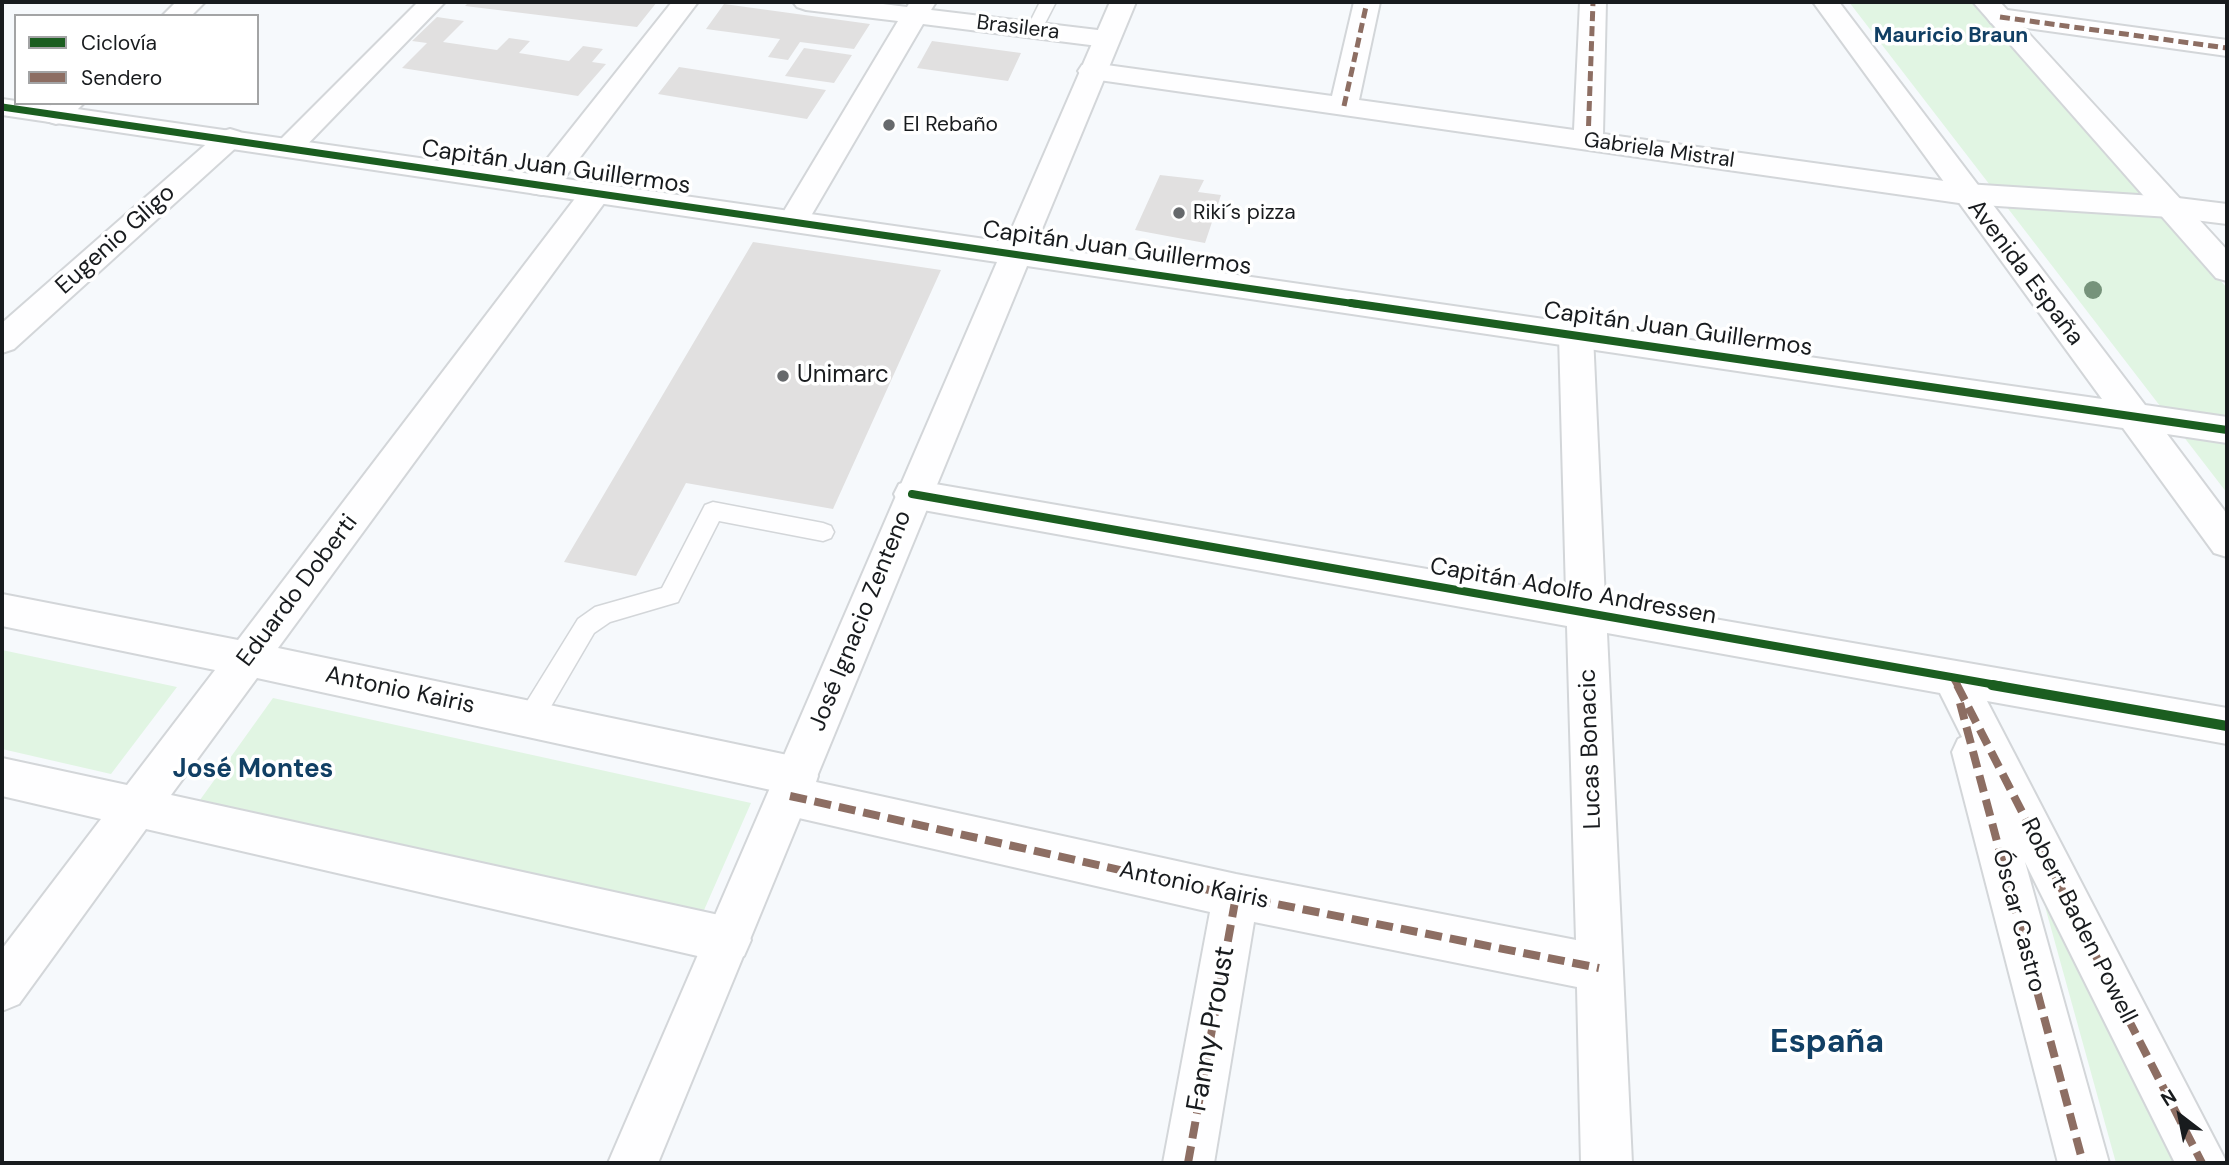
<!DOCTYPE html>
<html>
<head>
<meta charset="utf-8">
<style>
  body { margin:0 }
  #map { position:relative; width:2229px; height:1165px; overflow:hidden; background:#f6f9fc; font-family:"DM Sans",sans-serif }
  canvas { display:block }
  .frame { position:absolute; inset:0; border:4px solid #181b1e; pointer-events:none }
  .legend { position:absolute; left:14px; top:14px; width:245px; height:91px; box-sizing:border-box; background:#fff; border:2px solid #a3a4a5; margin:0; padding:9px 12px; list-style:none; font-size:21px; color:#181b1e }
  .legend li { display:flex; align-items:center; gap:14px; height:35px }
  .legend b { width:35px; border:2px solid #a3a4a5 }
  .north { position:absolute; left:2145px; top:1081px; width:70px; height:70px; -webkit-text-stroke:5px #fff; paint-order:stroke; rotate:328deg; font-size:19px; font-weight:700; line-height:28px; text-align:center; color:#181b1e }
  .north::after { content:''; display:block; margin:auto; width:24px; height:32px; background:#181b1e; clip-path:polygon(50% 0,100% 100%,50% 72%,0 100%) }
</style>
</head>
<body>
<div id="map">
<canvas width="2229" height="1165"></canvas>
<div class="frame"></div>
<ul class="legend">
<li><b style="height:9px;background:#1b5e20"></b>Ciclovía</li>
<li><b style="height:9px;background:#8d6e63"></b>Sendero</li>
</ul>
<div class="north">N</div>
</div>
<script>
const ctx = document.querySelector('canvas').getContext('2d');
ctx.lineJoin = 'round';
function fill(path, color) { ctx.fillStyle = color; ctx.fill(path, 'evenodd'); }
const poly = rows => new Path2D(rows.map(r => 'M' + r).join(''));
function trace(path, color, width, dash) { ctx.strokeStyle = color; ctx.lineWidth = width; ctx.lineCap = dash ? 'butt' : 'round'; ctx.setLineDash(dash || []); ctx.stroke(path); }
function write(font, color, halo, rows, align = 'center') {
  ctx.font = font + ' "DM Sans",sans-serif'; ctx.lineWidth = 7; ctx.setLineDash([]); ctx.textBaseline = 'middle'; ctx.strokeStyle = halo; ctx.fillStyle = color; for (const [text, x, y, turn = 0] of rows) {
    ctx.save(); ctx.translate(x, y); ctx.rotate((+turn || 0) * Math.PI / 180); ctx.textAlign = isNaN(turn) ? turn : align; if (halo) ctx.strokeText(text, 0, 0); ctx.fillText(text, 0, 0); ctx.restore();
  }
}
fill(poly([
  [1849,2,1973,2,2227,288,2227,493],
  [2,650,177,687,111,774,2,749],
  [273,698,751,803,701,917,200,800],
  [2041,892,2174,1163,2116,1163]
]), '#e1f5e3');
fill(poly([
  [469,2,657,2,637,27,465,6],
  [724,4,870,24,854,49,800,42,788,60,768,57,780,39,706,29],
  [437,17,464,21,443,42,497,50,509,38,530,41,519,53,569,61,583,46,603,49,592,62,606,64,578,96,402,68,427,43,412,41],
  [932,41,1021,53,1008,81,917,68],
  [804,48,852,55,834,83,785,76],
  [679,67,826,90,807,119,658,94],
  [1160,175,1204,180,1198,192,1221,195,1205,243,1135,230],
  [753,242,941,270,833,509,686,483,636,576,564,562]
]), '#e1e0e0');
const lane = poly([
  [1040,2,1056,2,1040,33,1028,33,1026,30,1040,2],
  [713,502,823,523,831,526,834,532,831,538,823,541,719,521,678,602,610,622,594,633,539,727,530,730,521,727,518,719,521,711,578,619,595,607,662,588,705,505,713,502]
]);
const street = poly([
  [176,2,205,2,191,16,162,16,176,2],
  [418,2,445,2,298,154,288,157,278,154,273,148,278,142,418,2],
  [672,2,698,2,553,193,542,195,531,193,527,186,531,179,672,2],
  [793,2,867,2,907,7,910,2,936,2,931,10,1106,31,1115,33,1119,39,1115,45,1106,47,923,24,808,221,804,228,793,231,782,228,778,221,898,21,806,10,797,7,793,2],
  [1354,2,1380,2,1359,100,1574,130,1580,2,1606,2,1603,134,1966,184,2170,197,2227,204,2227,224,2170,217,1966,204,1092,79,1082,77,1078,71,1082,65,1092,63,1332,96,1354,2],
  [2000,9,2227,40,2227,56,1991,23,1987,17,1991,11,2000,9],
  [53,103,84,103,66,121,56,124,46,121,42,115,53,103],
  [230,129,240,132,244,138,240,144,14,349,2,353,2,323,220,132,230,129],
  [594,185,605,188,609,195,605,202,278,648,797,757,812,762,818,776,816,782,1236,874,1576,940,1567,626,912,508,899,504,894,494,899,484,912,480,1566,593,1559,335,1564,327,1576,323,1588,327,1593,335,1605,600,2227,708,2227,744,1987,701,2227,1163,2175,1163,2025,862,2109,1163,2058,1163,1952,752,1958,739,1962,737,1940,693,1607,633,1632,1163,1581,1163,1577,987,1254,922,1214,1163,1163,1163,1210,912,790,816,775,810,768,796,771,790,257,678,171,795,728,917,744,924,751,940,744,956,728,963,146,829,19,1004,2,1011,2,949,101,819,2,796,2,758,127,785,215,670,2,626,2,594,238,640,583,188,594,185]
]);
const secondary = poly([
  [1110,2,1136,2,1035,246,2102,399,1813,2,1839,2,2145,405,2227,417,2227,443,2167,434,2227,514,2227,557,2214,553,2123,428,1027,266,658,1163,608,1163,997,262,2,115,2,99,16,101,16,103,35,103,1006,242,1110,2],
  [1973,2,2000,2,2227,250,2227,281,2216,278,1973,2]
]);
trace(lane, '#d3d6d9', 3);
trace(street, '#d3d6d9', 4);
trace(secondary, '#d3d6d9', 4);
fill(lane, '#fefeff');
fill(street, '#fefeff');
fill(secondary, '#fefeff');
trace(poly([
  [2000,17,2227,48],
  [1344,106,1367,2],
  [1588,141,1593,2]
]), '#8d6e63', 5, [10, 5]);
trace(poly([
  [1954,679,1958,686]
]), '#8d6e63', 7, [13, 7]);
trace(poly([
  [1957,685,2202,1163],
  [1960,703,2083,1163],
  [790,796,1236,896,1599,968],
  [1188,1163,1236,896]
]), '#8d6e63', 8, [17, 8]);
trace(poly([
  [2,107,1363,305]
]), '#1b5e20', 7);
trace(poly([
  [1351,303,2227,430],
  [912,494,2002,686]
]), '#1b5e20', 8);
trace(poly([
  [1992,685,2227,726]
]), '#1b5e20', 10);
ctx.fillStyle = '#76937b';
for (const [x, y] of [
  [2093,290]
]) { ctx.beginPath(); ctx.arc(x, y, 9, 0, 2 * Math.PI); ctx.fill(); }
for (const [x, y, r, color] of [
  [889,125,7,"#66696c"],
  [1179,213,7,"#66696c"],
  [783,376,7,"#66696c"]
]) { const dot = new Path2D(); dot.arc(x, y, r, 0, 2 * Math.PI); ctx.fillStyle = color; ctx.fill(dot); trace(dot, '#fff', 2.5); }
write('21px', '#181b1e', '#fff', [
  ["Brasilera",1018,28,7],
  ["Gabriela Mistral",1659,151,8]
]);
write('bold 21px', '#113f64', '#fff', [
  ["Mauricio Braun",1951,36]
]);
write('21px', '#181b1e', '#fff', [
  ["El Rebaño",903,125],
  ["Riki´s pizza",1193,213]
], 'left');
write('24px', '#181b1e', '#fff', [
  ["Capitán Juan Guillermos",556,168,8],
  ["Eugenio Gligo",116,240,-42],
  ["Capitán Juan Guillermos",1117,249,8],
  ["Avenida España",2025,273,53],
  ["Capitán Juan Guillermos",1678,330,8],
  ["Eduardo Doberti",298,591,-53],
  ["Capitán Adolfo Andressen",1573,592,10],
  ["José Ignacio Zenteno",861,621,-68],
  ["Antonio Kairis",400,691,12],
  ["Lucas Bonacic",1591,749,-92],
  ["Antonio Kairis",1194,886,12],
  ["Óscar Castro",2018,921,75],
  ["Robert Baden Powell",2078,921,63]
]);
write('24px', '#181b1e', '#fff', [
  ["Unimarc",797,376]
], 'left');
write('bold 26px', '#113f64', '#fff', [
  ["José Montes",253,770]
]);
write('28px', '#181b1e', '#fff', [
  ["Fanny Proust",1212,1029,-80]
]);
write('bold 32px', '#113f64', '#fff', [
  ["España",1827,1044]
]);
</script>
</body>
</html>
